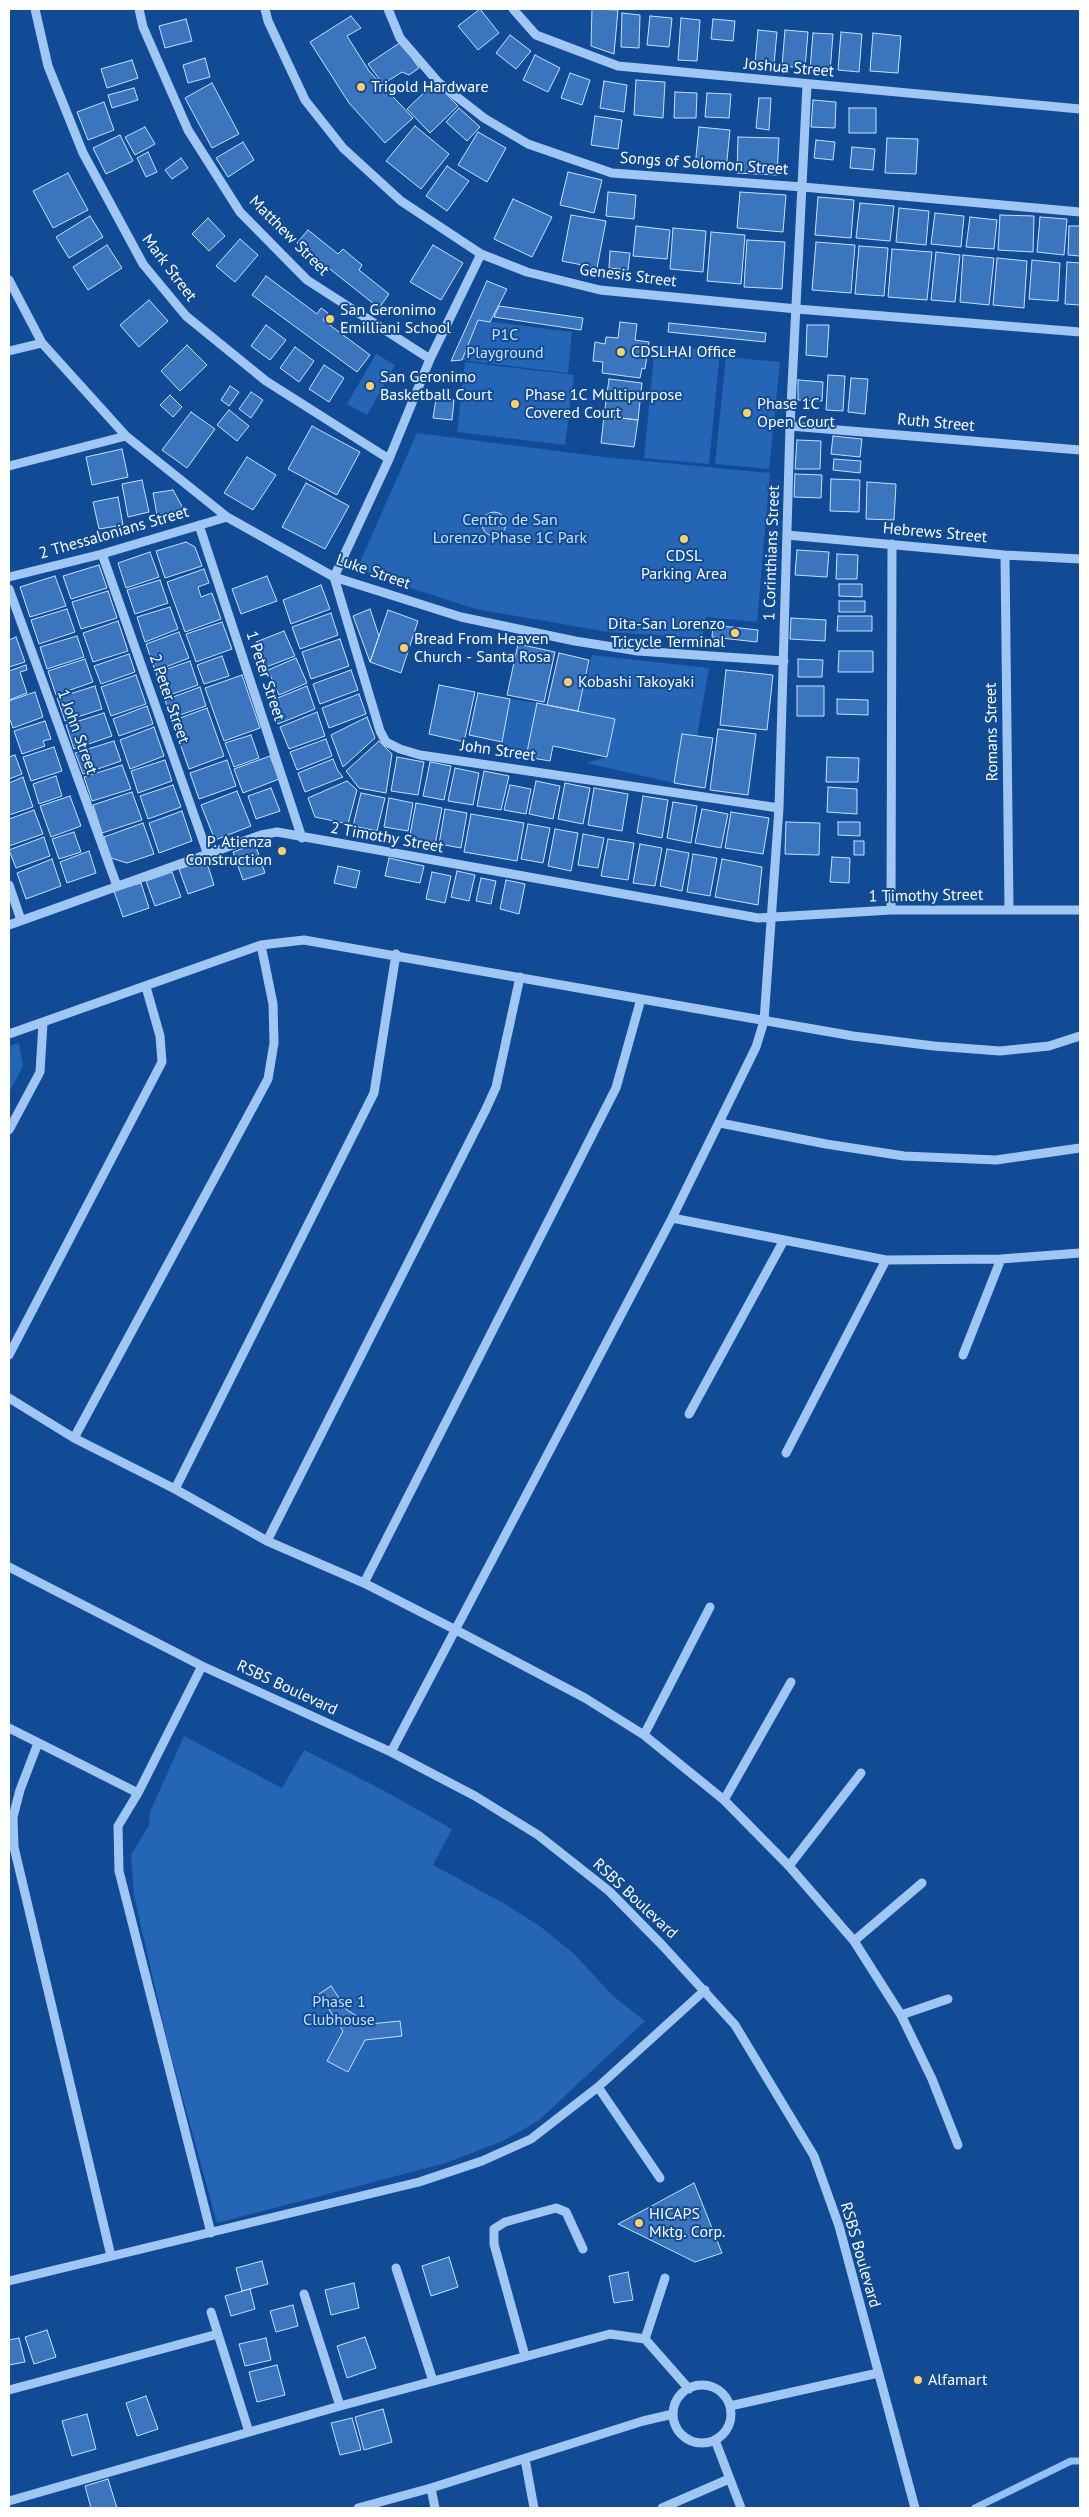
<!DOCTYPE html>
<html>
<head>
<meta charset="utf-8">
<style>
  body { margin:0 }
  #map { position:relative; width:1089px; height:2517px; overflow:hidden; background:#114b95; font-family:"PT Sans",sans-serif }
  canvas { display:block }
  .frame { position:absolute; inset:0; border:10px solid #fff; pointer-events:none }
</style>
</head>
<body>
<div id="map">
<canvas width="1089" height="2517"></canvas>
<div class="frame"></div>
</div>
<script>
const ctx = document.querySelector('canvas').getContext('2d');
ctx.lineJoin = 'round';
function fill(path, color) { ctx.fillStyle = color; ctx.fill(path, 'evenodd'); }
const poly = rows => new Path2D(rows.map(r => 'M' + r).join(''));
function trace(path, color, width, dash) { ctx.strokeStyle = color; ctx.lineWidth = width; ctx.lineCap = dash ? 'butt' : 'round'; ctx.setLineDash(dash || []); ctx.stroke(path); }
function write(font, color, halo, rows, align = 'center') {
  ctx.font = font + ' "PT Sans",sans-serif'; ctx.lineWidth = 4; ctx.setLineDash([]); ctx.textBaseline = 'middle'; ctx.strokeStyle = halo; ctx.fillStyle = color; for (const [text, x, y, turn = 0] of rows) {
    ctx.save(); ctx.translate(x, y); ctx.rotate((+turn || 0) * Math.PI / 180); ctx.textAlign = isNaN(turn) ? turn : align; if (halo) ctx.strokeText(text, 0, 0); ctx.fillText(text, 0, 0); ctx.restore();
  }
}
fill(poly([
  [478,320,572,332,568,373,462,360],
  [655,345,720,351,709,464,644,458],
  [376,354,395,365,367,415,347,404],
  [726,357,780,362,769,469,715,464],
  [465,362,574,375,565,445,457,432],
  [417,433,604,457,770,473,757,622,706,617,702,638,608,632,476,609,376,577,365,571,360,562],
  [592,655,709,668,697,736,682,734,674,783,586,763,607,757,614,719,578,711],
  [510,699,537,703,526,757,510,751,502,742],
  [19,1043,23,1066,9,1093,9,1046],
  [184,1736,282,1788,304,1750,381,1789,452,1829,433,1865,505,1904,541,1927,574,1954,613,1996,645,2021,538,2121,503,2141,446,2163,217,2223,167,2040,134,1895,131,1855,149,1825,150,1812]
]), '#2465b5');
trace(poly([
  [975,2508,1071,2461,1080,2461]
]), '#92c1f7', 7);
const building = poly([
  [480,9,499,33,478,50,458,26,480,9],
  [592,9,618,10,614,54,591,46,592,9],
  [622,13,640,15,639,48,621,47,622,13],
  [351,16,361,28,347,36,369,71,413,118,385,143,349,103,310,42,351,16],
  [650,16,672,18,669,47,647,45,650,16],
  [681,18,700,20,697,61,678,60,681,18],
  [186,19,192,41,165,48,159,26,186,19],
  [713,19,735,21,733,41,711,39,713,19],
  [758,30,777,32,774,64,755,63,758,30],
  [785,30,808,32,805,68,782,66,785,30],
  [841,32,862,34,859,72,838,70,841,32],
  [813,33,833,34,830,72,810,70,813,33],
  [873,33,901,36,898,73,870,71,873,33],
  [510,35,531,51,516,69,496,53,510,35],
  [401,42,419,68,409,75,402,72,383,84,368,64,401,42],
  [535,55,560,68,548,92,523,80,535,55],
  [205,58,210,77,188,83,183,65,205,58],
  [132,60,138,78,107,88,101,69,132,60],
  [570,73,590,80,582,105,561,98,570,73],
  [636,80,665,82,663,118,634,115,636,80],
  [604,81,627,85,624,112,600,108,604,81],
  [435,82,458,106,430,133,407,109,435,82],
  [212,83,239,134,212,148,185,98,212,83],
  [134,88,138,100,112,108,108,95,134,88],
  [675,92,697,93,696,118,674,118,675,92],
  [707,93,731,94,729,118,705,117,707,93],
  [759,98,771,98,769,130,756,128,759,98],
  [813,100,836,102,835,128,811,127,813,100],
  [104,102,114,130,88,140,77,112,104,102],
  [459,108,480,127,467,141,446,122,459,108],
  [849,108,876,108,876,133,849,133,849,108],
  [595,116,622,120,618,149,591,145,595,116],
  [415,126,449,154,421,189,386,161,415,126],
  [145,127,155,144,135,155,125,137,145,127],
  [699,127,730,130,726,170,695,167,699,127],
  [478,132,506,148,487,182,458,165,478,132],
  [120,135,133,161,106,174,93,148,120,135],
  [738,137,779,138,777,175,737,173,738,137],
  [887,138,918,139,916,174,885,173,887,138],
  [816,140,835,142,833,160,814,158,816,140],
  [243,142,254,160,228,177,216,158,243,142],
  [852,147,875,149,873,170,850,168,852,147],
  [148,152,157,172,146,177,137,158,148,152],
  [181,158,188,168,172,179,165,170,181,158],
  [447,166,469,181,447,211,426,196,447,166],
  [568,172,602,180,594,213,560,205,568,172],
  [68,173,88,210,53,228,33,191,68,173],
  [608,192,636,195,634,219,606,216,608,192],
  [740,192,786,195,783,232,737,228,740,192],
  [818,197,854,200,851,238,815,235,818,197],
  [513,199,552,217,532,257,494,239,513,199],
  [860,203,894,206,890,241,856,238,860,203],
  [899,208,929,211,926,245,896,242,899,208],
  [935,213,964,216,961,247,931,244,935,213],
  [571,215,606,221,597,268,562,261,571,215],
  [1000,215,1034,216,1033,252,998,250,1000,215],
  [90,216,103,237,69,258,56,237,90,216],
  [970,217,997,220,994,249,966,247,970,217],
  [1040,217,1067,219,1064,255,1037,252,1040,217],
  [208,218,225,236,209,251,192,234,208,218],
  [636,226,670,230,667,259,633,256,636,226],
  [1069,226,1080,226,1080,256,1068,255,1069,226],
  [673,228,706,231,703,272,670,269,673,228],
  [308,230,338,254,343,249,362,265,359,270,389,294,379,308,297,243,308,230],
  [711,232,745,235,741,284,707,281,711,232],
  [240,239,258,255,235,282,216,266,240,239],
  [747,240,785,242,782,289,744,287,747,240],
  [816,242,855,245,851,293,812,290,816,242],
  [107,245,122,268,88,290,73,267,107,245],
  [433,245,463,263,441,300,410,282,433,245],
  [859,246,888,248,884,296,855,294,859,246],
  [892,249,932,252,927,300,888,297,892,249],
  [610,251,630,253,628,270,609,268,610,251],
  [936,252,960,255,955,302,931,300,936,252],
  [963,255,994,258,989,305,960,302,963,255],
  [997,258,1027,261,1024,308,993,305,997,258],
  [1032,260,1060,263,1058,301,1029,299,1032,260],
  [1067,262,1080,263,1080,305,1065,304,1067,262],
  [266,276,317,314,321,308,328,313,323,320,370,355,357,372,252,295,266,276],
  [487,281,507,289,490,322,478,320,462,360,451,361,487,281],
  [149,300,168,321,139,347,120,325,149,300],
  [499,306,583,318,581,330,494,317,499,306],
  [620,322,637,324,635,340,649,342,645,369,642,368,640,378,602,373,603,362,593,361,595,342,605,344,606,337,618,338,620,322],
  [669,323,766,333,765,342,668,332,669,323],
  [266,325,286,340,270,360,251,346,266,325],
  [807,325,829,325,827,357,806,355,807,325],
  [187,345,207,365,180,391,161,371,187,345],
  [295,347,314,361,299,382,280,368,295,347],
  [324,365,344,378,329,402,309,389,324,365],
  [828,375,845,376,843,411,826,410,828,375],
  [851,378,868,379,865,414,848,412,851,378],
  [609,379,642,383,638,420,604,416,609,379],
  [798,380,823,382,822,401,798,400,798,380],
  [230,386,239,392,229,406,221,400,230,386],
  [251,392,263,400,251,418,239,409,251,392],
  [170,395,182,407,173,417,160,405,170,395],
  [436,399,454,400,452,420,433,418,436,399],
  [229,410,249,426,237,441,217,425,229,410],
  [191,412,215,429,187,468,162,450,191,412],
  [604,416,638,420,634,447,601,443,604,416],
  [312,426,360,452,337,495,288,469,312,426],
  [833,436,862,439,860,457,831,454,833,436],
  [797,440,821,441,820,469,795,469,797,440],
  [122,449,128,477,92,485,86,457,122,449],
  [247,457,276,475,253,510,224,493,247,457],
  [834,459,861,461,860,473,833,470,834,459],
  [795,474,822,475,821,498,794,497,795,474],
  [831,479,860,480,859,512,830,511,831,479],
  [142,480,149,512,128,517,122,484,142,480],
  [867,482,896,484,894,520,866,519,867,482],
  [306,483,349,506,325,549,282,527,306,483],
  [173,490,184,510,157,515,153,493,173,490],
  [118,497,123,525,99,529,93,502,118,497],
  '482 524a12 12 0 1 1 24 0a12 12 0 1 1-24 0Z',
  [186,542,195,547,202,566,165,578,156,551,186,542],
  [797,550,829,552,827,577,795,575,797,550],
  [150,552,159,577,126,588,118,563,150,552],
  [837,554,858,555,857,579,836,579,837,554],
  [99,565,107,588,71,599,63,576,99,565],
  [204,569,209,583,198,587,201,597,212,593,221,619,185,632,167,582,204,569],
  [55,576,66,606,30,617,20,587,55,576],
  [267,576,277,601,241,614,232,589,267,576],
  [160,580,168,603,135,614,127,590,160,580],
  [839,584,862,584,862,597,839,596,839,584],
  [321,585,330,609,291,624,283,600,321,585],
  [108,591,117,618,81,629,72,602,108,591],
  [839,601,865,601,865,612,839,612,839,601],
  [170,607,178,629,145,642,137,617,170,607],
  [67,609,75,632,39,644,31,620,67,609],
  [370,609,379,636,370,662,353,616,370,609],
  [388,610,418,621,401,673,370,662,388,610],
  [331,613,338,635,300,649,292,627,331,613],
  [838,616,872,616,872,631,837,631,838,616],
  [791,618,826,620,825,641,790,639,791,618],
  [118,621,128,651,93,662,83,633,118,621],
  [222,622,232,649,196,662,186,634,222,622],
  [713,625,758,630,757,642,712,637,713,625],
  [284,631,295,656,266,667,256,642,284,631],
  [179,632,189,658,155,671,146,644,179,632],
  [77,636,84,657,47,669,40,647,77,636],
  [16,637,25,662,9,667,9,640,16,637],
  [340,639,349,666,311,679,302,652,340,639],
  [518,644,555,652,544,702,507,695,518,644],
  [839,651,873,651,873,672,838,672,839,651],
  [559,653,589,660,578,711,547,705,559,653],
  [129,654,135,672,101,684,94,666,129,654],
  [222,656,229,676,204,684,197,665,222,656],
  [296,658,307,683,279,695,268,670,296,658],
  [85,659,93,682,56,695,48,671,85,659],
  [798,659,823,660,822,677,798,677,798,659],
  [190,661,198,685,164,697,156,673,190,661],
  [26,665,27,670,20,672,27,693,9,700,9,671,26,665],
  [351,670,358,690,320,704,313,684,351,670],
  [726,670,773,675,767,730,720,725,726,670],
  [136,675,146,704,111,716,101,687,136,675],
  [242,675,260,728,224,741,205,688,242,675],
  [439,685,475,692,464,742,429,734,439,685],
  [95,686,102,709,65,721,57,698,95,686],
  [307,686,315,709,278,724,270,701,307,686],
  [797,686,824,686,824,716,797,716,797,686],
  [200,687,206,706,171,718,165,700,200,687],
  [35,692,43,717,13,728,9,717,9,701,35,692],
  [478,693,510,699,502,742,469,735,478,693],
  [359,694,366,714,329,728,322,708,359,694],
  [837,699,868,700,868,715,837,714,837,699],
  [537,703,615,719,607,757,553,746,550,761,526,757,537,703],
  [147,706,153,724,119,736,113,719,147,706],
  [207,708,224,756,189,769,172,721,207,708],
  [317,712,325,736,289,749,280,727,317,712],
  [104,713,112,736,74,749,66,725,104,713],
  [367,717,375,738,343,767,331,735,367,717],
  [45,721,51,739,43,741,45,746,22,754,14,731,45,721],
  [154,727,164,756,130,769,120,740,154,727],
  [718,729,756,734,748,795,710,790,718,729],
  [682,734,713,738,705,788,674,783,682,734],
  [251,735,259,758,234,767,225,743,251,735],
  [326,739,332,756,297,770,290,752,326,739],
  [114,741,121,761,83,774,75,753,114,741],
  [379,741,392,754,386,793,359,788,346,771,379,741],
  [54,747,62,771,31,781,23,757,54,747],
  [15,755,22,774,9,779,9,757,15,755],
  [270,756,279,779,243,793,234,769,270,756],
  [397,757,424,762,418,795,391,791,397,757],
  [827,757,859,758,858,782,826,782,827,757],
  [333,759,338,771,343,777,305,792,298,773,333,759],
  [165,760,172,781,138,793,131,771,165,760],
  [227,760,236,786,199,799,190,773,227,760],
  [430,762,451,766,444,800,423,796,430,762],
  [122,765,131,789,92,801,84,777,122,765],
  [455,768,479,773,473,805,448,801,455,768],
  [484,771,509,776,501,810,477,806,484,771],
  [56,776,62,796,39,804,33,784,56,776],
  [23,777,33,807,9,815,9,783,23,777],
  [347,781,357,790,348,824,315,817,308,798,347,781],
  [536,781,560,786,553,819,529,814,536,781],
  [565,783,590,788,583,824,558,819,565,783],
  [173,785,181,807,148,819,140,796,173,785],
  [510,785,531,789,526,814,504,810,510,785],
  [828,787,857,789,857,814,827,812,828,787],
  [271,788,280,811,256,819,248,796,271,788],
  [594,788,628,794,622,831,588,825,594,788],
  [237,791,251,826,215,840,201,805,237,791],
  [132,792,142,820,102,833,93,805,132,792],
  [361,793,385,798,377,831,353,826,361,793],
  [70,796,81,826,51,837,40,806,70,796],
  [643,796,668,800,662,838,637,833,643,796],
  [389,798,413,803,408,831,384,827,389,798],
  [673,802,697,806,691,843,667,838,673,802],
  [416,803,442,808,435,845,409,840,416,803],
  [445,809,467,813,461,848,439,844,445,809],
  [702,809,728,814,721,848,695,843,702,809],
  [34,810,43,834,9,846,9,819,34,810],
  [182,811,192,841,159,853,149,823,182,811],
  [731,812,769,818,763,854,725,848,731,812],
  [471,814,524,823,517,861,464,852,471,814],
  [786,822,820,823,819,855,785,854,786,822],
  [838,822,860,822,860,836,838,835,838,822],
  [143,823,154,854,127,863,111,858,104,837,143,823],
  [528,824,550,828,543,863,521,859,528,824],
  [555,829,578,833,571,871,548,866,555,829],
  [74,832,81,852,59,859,52,839,74,832],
  [583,834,604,838,598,868,578,865,583,834],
  [44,837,50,856,16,868,9,850,44,837],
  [608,839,634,843,628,880,601,876,608,839],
  [854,841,864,841,864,855,854,855,854,841],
  [255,844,265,873,243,880,233,852,255,844],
  [640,844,662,848,655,886,633,883,640,844],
  [667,849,689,853,682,891,660,886,667,849],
  [89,851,96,873,67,883,60,862,89,851],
  [693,854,717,858,710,896,687,892,693,854],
  [832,857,850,858,849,883,830,882,832,857],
  [389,858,424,866,420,883,385,876,389,858],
  [52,859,61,886,26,899,17,873,52,859],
  [722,859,762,867,758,905,715,897,722,859],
  [206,860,214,885,188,894,179,869,206,860],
  [338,866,360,871,356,888,334,883,338,866],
  [457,871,475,875,469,901,451,897,457,871],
  [172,872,181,897,155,906,146,881,172,872],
  [432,872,451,876,445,903,426,899,432,872],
  [481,878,496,881,491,904,476,901,481,878],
  [506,880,525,884,519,914,500,909,506,880],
  [141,883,149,908,123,917,114,891,141,883],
  [331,1986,347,2010,370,2024,400,2021,402,2036,365,2040,348,2072,327,2061,343,2031,319,1994,331,1986],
  [694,2183,722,2253,695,2262,618,2224,694,2183],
  [449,2257,458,2287,431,2296,422,2266,449,2257],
  [262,2261,268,2284,242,2291,236,2268,262,2261],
  [628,2272,633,2300,614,2303,609,2276,628,2272],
  [354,2283,359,2308,331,2315,325,2290,354,2283],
  [250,2289,255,2309,231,2316,225,2296,250,2289],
  [293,2305,298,2326,276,2332,270,2311,293,2305],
  [47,2330,56,2357,34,2364,25,2337,47,2330],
  [365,2337,376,2368,347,2378,337,2346,365,2337],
  [19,2338,25,2362,9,2365,9,2340,19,2338],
  [266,2338,271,2360,245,2366,239,2344,266,2338],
  [277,2365,285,2395,257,2402,249,2372,277,2365],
  [146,2396,158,2429,137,2436,126,2403,146,2396],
  [383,2409,392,2442,364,2450,355,2417,383,2409],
  [87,2414,96,2449,72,2456,62,2421,87,2414],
  [352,2418,361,2450,340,2455,331,2423,352,2418],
  [108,2479,117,2508,91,2508,85,2486,108,2479]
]);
fill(building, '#3a75be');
trace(building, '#c8e1fd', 1);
trace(poly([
  [35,9,48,66,83,153,143,264,186,316,266,381,389,459],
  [139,9,143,27,188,130,240,212,307,280,430,359],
  [265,9,268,21,305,100,343,148,401,201,481,254,527,272,600,290,797,309,1080,332],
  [388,9,400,38,438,82,484,118,528,144,612,173,803,187,1080,212],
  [513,9,536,35,618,66,1080,109],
  [9,280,42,343,126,436,227,517,334,577,461,617,575,641,638,651,784,661],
  [9,351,42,343],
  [790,426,1080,450],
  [9,466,126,436],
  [199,525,302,838],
  [787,535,1005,555,1080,559],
  [102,554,208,855],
  [1005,555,1009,909],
  [9,577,102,554,227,517],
  [334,577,380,731,386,742,400,749,420,755,779,808],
  [334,577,389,459,430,359,481,254],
  [9,589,117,886],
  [9,885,21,920],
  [891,910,892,544],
  [9,925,261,835,277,832,758,918,891,910,1080,910],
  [9,1034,261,945,304,940,853,1036,934,1046,1000,1051,1049,1046,1080,1036],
  [720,1123,826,1144,904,1156,996,1160,1080,1148],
  [9,1130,40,1072,43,1023],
  [672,1218,886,1260,1001,1259,1080,1253],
  [9,1355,162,1062,160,1036,146,987],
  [963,1355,1001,1259],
  [9,1398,74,1438,175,1489,267,1541,364,1583,456,1630,585,1698,644,1735,724,1800,789,1866,854,1941,901,2015,932,2079,958,2145],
  [689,1414,784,1240],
  [74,1438,268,1079,274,1043,273,1004,261,945],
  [786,1453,886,1260],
  [175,1489,374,1093,396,954],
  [267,1541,485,1111,496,1087,520,977],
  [9,1567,202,1666,391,1752,475,1796,538,1835,609,1891,663,1946,735,2025,814,2156,839,2226,915,2508],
  [364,1583,616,1088,641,999],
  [202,1666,138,1793,118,1826,119,1871,211,2233],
  [9,1728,138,1793],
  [644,1735,710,1607],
  [38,1743,20,1790,13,1817,14,1847,111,2256],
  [391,1752,672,1218,756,1047,764,1021,779,808,790,426,807,85],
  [724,1800,791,1682],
  [789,1866,861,1773],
  [854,1941,922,1883],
  [901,2015,948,1999],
  [598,2087,660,2178],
  [396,2268,433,2381],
  [9,2281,419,2182,482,2161,531,2139,598,2087,705,1990],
  [304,2294,340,2406],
  [211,2312,249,2432],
  [645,2339,665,2278],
  [525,2356,494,2244,494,2229,505,2222,556,2208,566,2212,583,2249],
  '673 2414a29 29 0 1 1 58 0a29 29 0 1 1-58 0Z',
  [9,2390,218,2334],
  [730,2406,878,2373],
  [715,2440,741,2508],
  [525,2459,534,2508],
  [431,2488,435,2508],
  [9,2501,340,2406,610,2334,645,2339,689,2389],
  [358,2508,431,2488,643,2421,673,2414],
  [662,2508,729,2479]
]), '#a0c6f3', 9);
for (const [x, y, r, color] of [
  [361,87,5,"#ffd163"],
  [330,319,5,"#ffd163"],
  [621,352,5,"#ffd163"],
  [370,386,5,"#ffd163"],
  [515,404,5,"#ffd163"],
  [747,413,5,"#ffd163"],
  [684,539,5,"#ffd163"],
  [735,633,5,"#ffd163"],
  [404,648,5,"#ffd163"],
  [568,682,5,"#ffd163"],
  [282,851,5,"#ffd163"],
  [639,2223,5,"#ffd163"],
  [918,2380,5,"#ffd163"]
]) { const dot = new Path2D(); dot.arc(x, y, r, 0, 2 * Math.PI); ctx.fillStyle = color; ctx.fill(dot); trace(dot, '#114b95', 2); }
write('16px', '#fff', '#114b95', [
  ["Joshua Street",789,68,5],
  ["Songs of Solomon Street",704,164,4],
  ["Matthew Street",289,236,45],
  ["Mark Street",169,268,53],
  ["Genesis Street",628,276,7],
  ["Ruth Street",936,423,5],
  ["2 Thessalonians Street",114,533,-16],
  ["Hebrews Street",935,533,5],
  ["1 Corinthians Street",772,553,-88],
  ["Luke Street",373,572,19],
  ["1 Peter Street",265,676,72],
  ["2 Peter Street",169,699,71],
  ["1 John Street",77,732,70],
  ["Romans Street",992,732,-91],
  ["John Street",498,751,8],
  ["2 Timothy Street",387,838,10],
  ["1 Timothy Street",926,896,-1],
  ["RSBS Boulevard",287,1688,25],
  ["RSBS Boulevard",635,1899,43],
  ["RSBS Boulevard",860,2255,74]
]);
write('16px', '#fff', '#114b95', [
  ["Trigold Hardware",371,87],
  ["San Geronimo",340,310],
  ["Emilliani School",340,328],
  ["CDSLHAI Office",631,352],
  ["San Geronimo",380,377],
  ["Basketball Court",380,395],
  ["Phase 1C Multipurpose",525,395],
  ["Covered Court",525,413],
  ["Phase 1C",757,404],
  ["Open Court",757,422],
  ["CDSL",684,556,"center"],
  ["Parking Area",684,574,"center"],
  ["Dita-San Lorenzo",725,624,"right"],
  ["Tricycle Terminal",725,642,"right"],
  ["Bread From Heaven",414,639],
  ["Church - Santa Rosa",414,657],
  ["Kobashi Takoyaki",578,682],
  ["P. Atienza",272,842,"right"],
  ["Construction",272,860,"right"],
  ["HICAPS",649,2214],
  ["Mktg. Corp.",649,2232],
  ["Alfamart",928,2380]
], 'left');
write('16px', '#c8e1fd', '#114b95', [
  ["P1C",505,335],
  ["Playground",505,353],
  ["Centro de San",510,520],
  ["Lorenzo Phase 1C Park",510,538],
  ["Phase 1",339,2002],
  ["Clubhouse",339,2020]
]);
</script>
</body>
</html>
